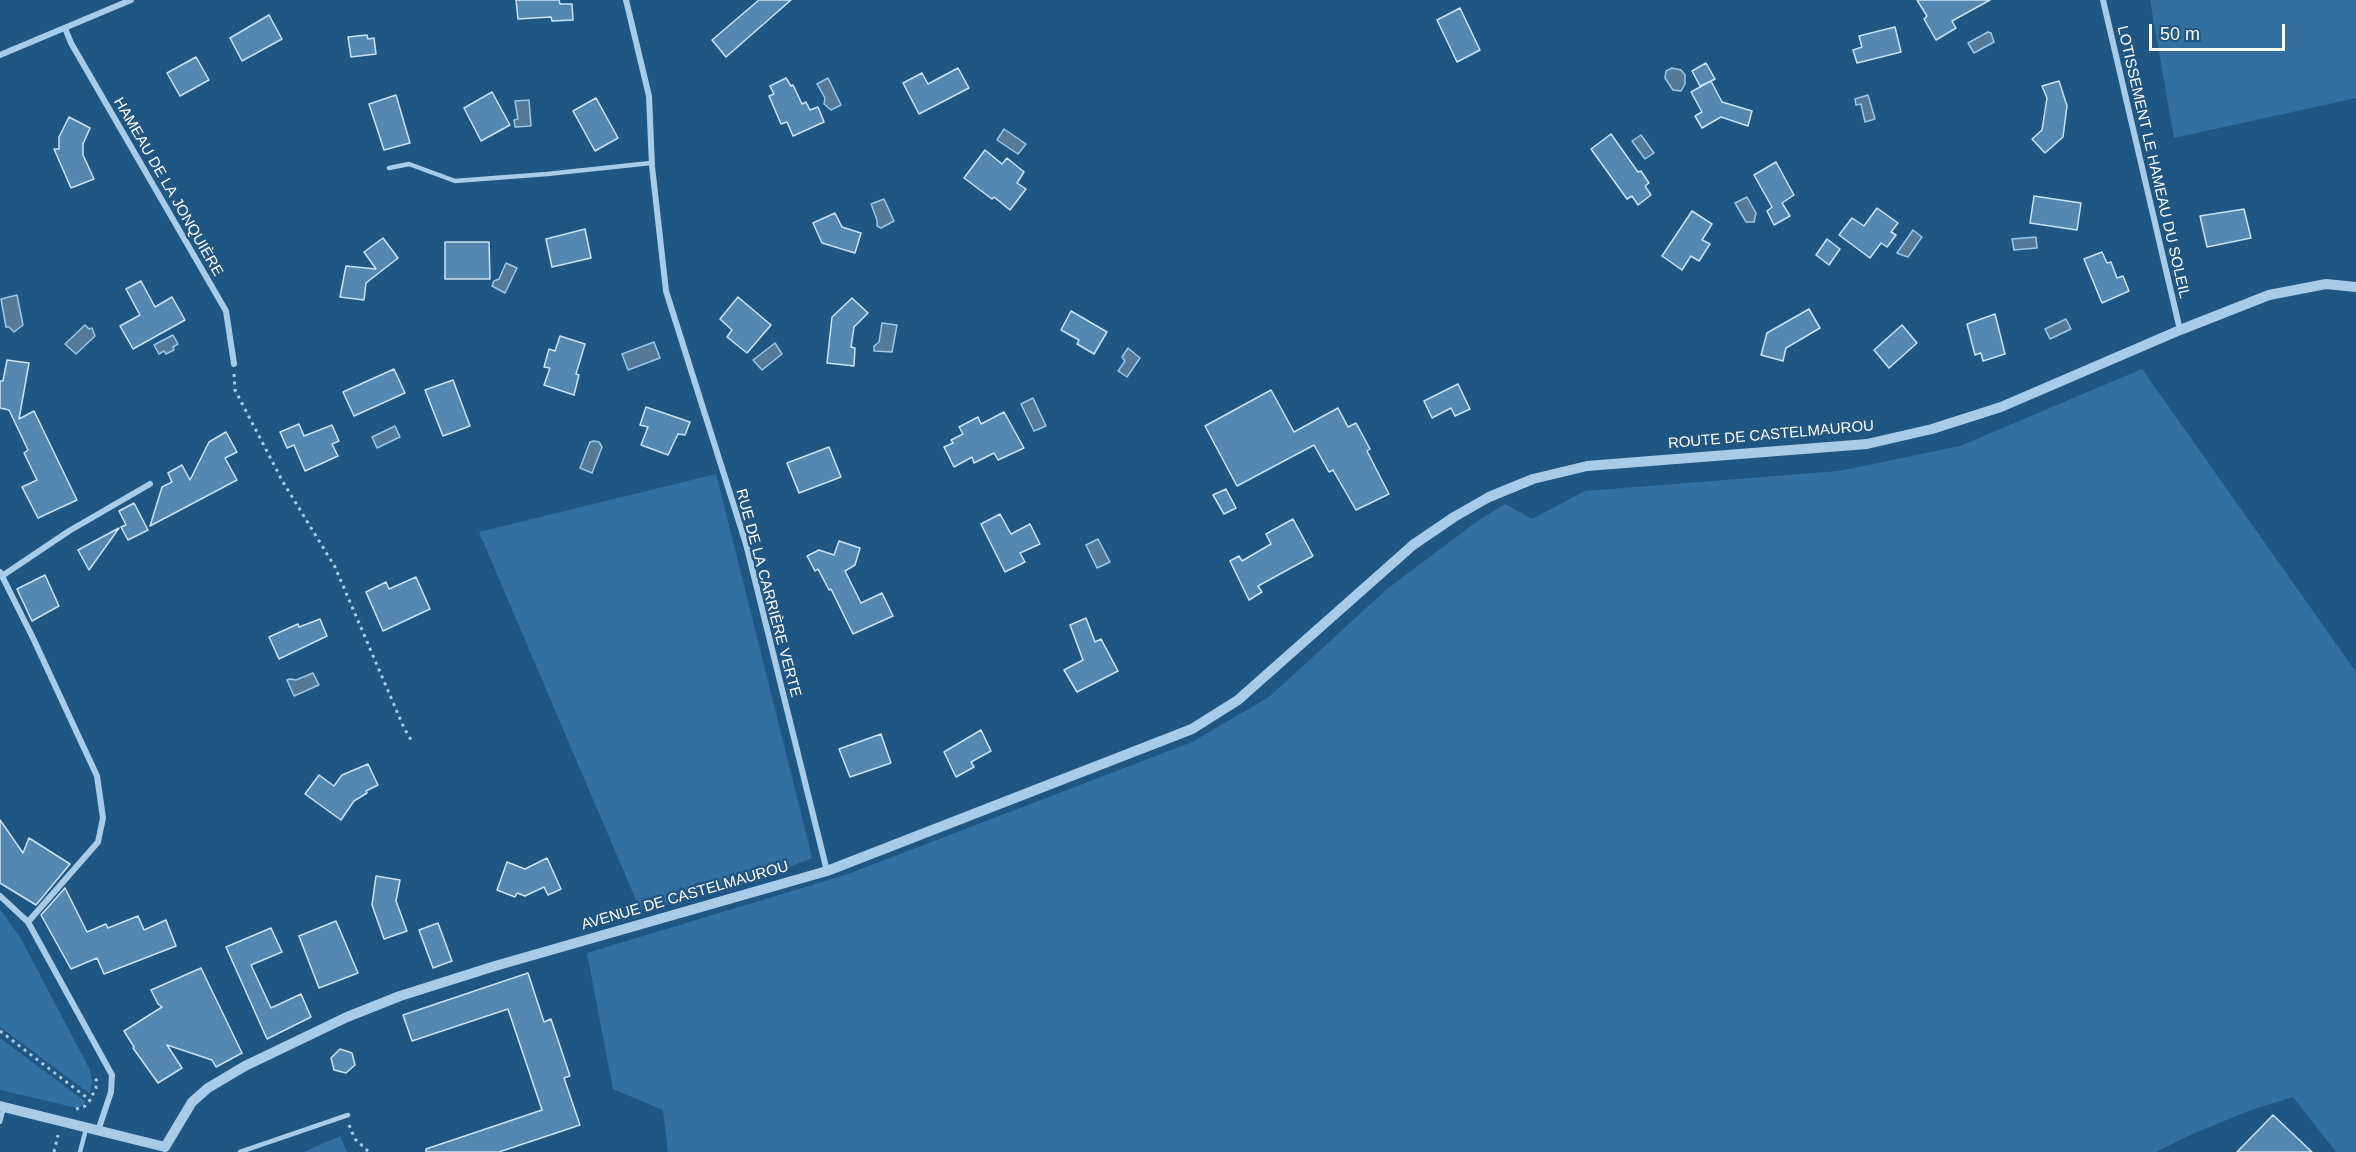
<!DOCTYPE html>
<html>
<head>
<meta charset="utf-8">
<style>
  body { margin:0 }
  #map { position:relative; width:2356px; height:1152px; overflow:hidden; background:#205682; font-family:Helvetica,sans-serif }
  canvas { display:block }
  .scale { position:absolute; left:2149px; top:24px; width:136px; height:27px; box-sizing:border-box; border:3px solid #fff; border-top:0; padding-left:8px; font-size:18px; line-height:21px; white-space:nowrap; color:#fff; -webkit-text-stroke:4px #205682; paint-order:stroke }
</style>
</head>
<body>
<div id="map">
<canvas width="2356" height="1152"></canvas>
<div class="scale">50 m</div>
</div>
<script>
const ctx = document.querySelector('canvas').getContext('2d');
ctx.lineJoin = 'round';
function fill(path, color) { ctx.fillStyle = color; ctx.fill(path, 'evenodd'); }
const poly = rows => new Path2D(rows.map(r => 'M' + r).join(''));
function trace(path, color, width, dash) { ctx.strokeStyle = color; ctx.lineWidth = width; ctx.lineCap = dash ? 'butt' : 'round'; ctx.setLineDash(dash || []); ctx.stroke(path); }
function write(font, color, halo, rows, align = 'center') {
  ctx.font = font + ' Helvetica,sans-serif'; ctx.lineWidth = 5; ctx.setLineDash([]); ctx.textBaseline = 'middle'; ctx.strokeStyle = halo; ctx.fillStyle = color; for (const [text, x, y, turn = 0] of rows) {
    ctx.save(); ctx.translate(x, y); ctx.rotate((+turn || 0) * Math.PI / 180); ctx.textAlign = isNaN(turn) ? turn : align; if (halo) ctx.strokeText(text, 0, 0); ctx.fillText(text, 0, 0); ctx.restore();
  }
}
fill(poly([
  [2150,0,2356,0,2356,98,2174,138],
  [2142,369,2356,672,2356,1152,2336,1152,2293,1097,2251,1110,2190,1135,2156,1152,668,1152,663,1110,613,1089,587,953,848,874,1192,742,1269,697,1387,589,1479,520,1505,504,1532,519,1585,491,1839,471,1960,446],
  [716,474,812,858,755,881,649,910,639,907,479,532],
  [0,909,20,937,90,1070,92,1081,90,1094,0,1027],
  [0,1038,86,1102,80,1107,73,1107,0,1090],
  [340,1136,347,1152,304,1152]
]), '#3370a0');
const water = poly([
  [1988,32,1991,33,1994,42,1974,53,1968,43,1988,32],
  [1672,68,1681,70,1685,75,1685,84,1681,91,1673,90,1665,78,1666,71,1672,68],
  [828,78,841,105,831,110,824,104,825,98,817,84,828,78],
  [1868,95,1875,119,1865,122,1861,104,1856,105,1855,99,1868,95],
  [529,100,531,126,515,127,514,120,518,119,515,101,529,100],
  [1004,129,1026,144,1018,154,997,140,1004,129],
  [1641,135,1654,153,1645,159,1632,141,1641,135],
  [1747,197,1756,213,1754,222,1746,222,1735,203,1747,197],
  [884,199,894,221,881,228,877,226,877,220,871,204,884,199],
  [1913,230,1922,237,1908,257,1899,254,1897,253,1913,230],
  [2036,237,2037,248,2014,250,2012,239,2036,237],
  [506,263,517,268,505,293,492,286,494,281,499,279,506,263],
  [17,295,23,325,14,332,9,327,6,327,1,299,17,295],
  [2066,319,2071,329,2050,339,2045,329,2066,319],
  [882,323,897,325,892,352,874,351,874,346,879,342,882,323],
  [85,325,89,329,92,328,95,336,76,354,65,344,85,325],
  [173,335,178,344,173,347,174,350,166,354,164,351,159,354,154,345,173,335],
  [654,342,660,358,628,370,622,354,654,342],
  [775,343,782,354,762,370,753,360,775,343],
  [1128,348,1140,358,1127,377,1118,371,1125,361,1122,357,1128,348],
  [1033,398,1046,426,1034,431,1021,404,1033,398],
  [395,426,400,437,377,448,372,437,395,426],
  [594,441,599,442,602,447,592,473,580,468,590,442,594,441],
  [1098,539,1110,562,1097,568,1086,545,1098,539],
  [313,673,319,685,294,696,287,680,290,679,296,680,313,673]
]);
fill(water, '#547a9a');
trace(water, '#9ac8ea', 1.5);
const building = poly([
  [516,0,559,0,560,4,572,4,573,20,552,21,551,17,518,19,516,0],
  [759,0,791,0,726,57,712,40,759,0],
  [1917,0,1990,0,1952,21,1956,28,1936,40,1924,19,1927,16,1917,0],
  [1460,8,1480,50,1457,62,1437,20,1460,8],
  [269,15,282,39,242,61,230,38,269,15],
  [1895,27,1901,52,1857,63,1853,50,1862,47,1859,36,1895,27],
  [367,35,368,39,374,38,376,54,351,57,348,37,367,35],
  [196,57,209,80,180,96,167,73,196,57],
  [1706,63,1715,79,1711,81,1722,102,1752,111,1748,126,1721,117,1702,128,1695,116,1702,112,1691,92,1711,81,1700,86,1692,71,1706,63],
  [958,68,969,88,919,114,903,83,922,73,928,84,958,68],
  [786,78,791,86,793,85,802,104,806,102,810,110,818,107,824,122,793,136,787,122,781,124,769,96,774,94,770,86,786,78],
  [2059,81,2067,106,2063,137,2045,153,2032,139,2042,130,2047,98,2042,86,2059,81],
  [492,92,510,125,481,141,464,108,492,92],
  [396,95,410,143,384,150,369,104,396,95],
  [596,98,618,138,595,151,573,111,596,98],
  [69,117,90,128,83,144,83,155,94,179,71,188,54,149,59,149,59,137,69,117],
  [1611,134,1638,172,1641,171,1649,183,1645,186,1651,195,1638,205,1632,196,1627,199,1591,149,1611,134],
  [985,150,1002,164,1007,158,1024,172,1017,183,1026,189,1010,210,994,197,992,199,964,178,985,150],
  [1776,162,1794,195,1782,203,1790,216,1774,225,1767,211,1772,207,1754,175,1776,162],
  [2034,196,2081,203,2077,230,2030,223,2034,196],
  [1877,208,1898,223,1891,232,1896,235,1887,247,1881,243,1870,258,1839,235,1852,218,1864,226,1877,208],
  [2244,209,2251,238,2207,247,2200,216,2244,209],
  [1692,211,1712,224,1702,240,1710,244,1699,261,1691,256,1682,270,1662,256,1692,211],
  [835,213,842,227,861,233,855,253,822,243,813,223,835,213],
  [585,229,591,258,552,267,546,239,585,229],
  [383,238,398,258,366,283,364,300,340,297,346,266,376,269,364,252,383,238],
  [1827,239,1840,249,1829,265,1816,255,1827,239],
  [445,242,489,242,490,279,445,279,445,242],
  [2102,252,2107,263,2111,262,2117,278,2123,276,2129,291,2102,303,2084,259,2102,252],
  [141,281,155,307,172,297,185,320,133,349,120,326,140,315,126,289,141,281],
  [738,297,771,325,747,353,727,337,732,330,720,319,738,297],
  [852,298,868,313,854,327,851,347,855,348,854,366,827,363,832,317,852,298],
  [1809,309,1820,328,1786,348,1783,361,1761,355,1767,333,1809,309],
  [1071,311,1107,332,1094,354,1077,344,1079,340,1061,330,1071,311],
  [1995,314,2005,354,1983,361,1981,353,1975,355,1967,324,1995,314],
  [1902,325,1917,343,1889,368,1874,350,1902,325],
  [560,336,585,344,576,374,579,375,574,395,544,385,550,368,544,367,549,349,555,351,560,336],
  [7,360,29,363,19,419,34,411,77,500,38,518,22,487,37,480,24,453,28,450,9,410,0,408,0,381,3,381,7,360],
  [394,369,405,393,354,416,343,392,394,369],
  [453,380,470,426,443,436,425,390,453,380],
  [1458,384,1470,409,1455,416,1451,408,1432,418,1424,401,1458,384],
  [1271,390,1294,432,1338,408,1348,427,1356,423,1370,449,1367,451,1389,494,1356,510,1333,470,1329,472,1314,445,1237,486,1205,426,1271,390],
  [646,407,690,422,685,435,678,434,668,455,641,445,648,427,640,425,646,407],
  [1004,412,1024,448,998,460,994,453,974,463,972,457,954,467,944,447,953,443,951,440,963,434,959,427,978,417,981,424,1004,412],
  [299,424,304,436,332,425,339,441,332,444,338,456,305,471,294,445,287,448,280,432,299,424],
  [226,432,237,452,225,458,237,480,150,526,162,487,172,482,168,473,182,465,190,480,209,442,226,432],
  [829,447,841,477,799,493,787,463,829,447],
  [1226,489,1236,508,1224,514,1213,495,1226,489],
  [134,503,148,530,128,540,121,527,126,525,119,511,134,503],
  [1000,514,1011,534,1030,524,1040,544,1020,553,1025,562,1005,572,981,524,1000,514],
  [1293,519,1313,556,1258,586,1262,592,1249,600,1230,561,1239,556,1242,561,1271,544,1266,534,1293,519],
  [119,528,89,570,78,550,119,528],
  [839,541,860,548,855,565,845,571,861,603,882,593,893,616,853,634,831,589,829,590,818,569,815,571,807,556,819,550,834,555,839,541],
  [45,575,59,606,32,621,17,589,45,575],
  [416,577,430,609,383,631,366,592,386,582,389,589,416,577],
  [1086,618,1095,642,1101,639,1118,671,1077,692,1064,670,1083,660,1070,625,1086,618],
  [320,619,327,636,279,659,269,637,298,624,299,627,320,619],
  [981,730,991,751,971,762,974,767,956,777,944,752,981,730],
  [881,734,891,763,850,777,839,749,881,734],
  [368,764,378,785,366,791,367,793,354,801,341,820,305,794,319,775,334,786,342,775,368,764],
  [0,820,23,853,29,838,70,864,36,905,0,883,0,820],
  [547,858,561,889,548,895,544,887,525,896,517,893,515,897,497,890,507,862,525,869,547,858],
  [376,876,400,880,396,901,407,931,384,939,372,905,376,876],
  [65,888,87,932,106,924,108,928,138,916,144,930,166,920,176,946,104,974,97,958,71,969,41,915,65,888],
  [336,921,358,973,319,988,299,936,336,921],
  [438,923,452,961,433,968,419,930,438,923],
  [271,928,282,952,251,965,271,1008,301,994,311,1017,267,1039,226,947,271,928],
  [201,968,242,1053,216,1067,212,1060,167,1045,182,1068,158,1083,133,1048,134,1047,124,1031,162,1007,158,1004,151,990,201,968],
  [528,973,544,1022,551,1019,570,1076,564,1078,580,1125,499,1152,426,1152,426,1149,542,1110,508,1009,412,1041,403,1015,528,973],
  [340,1049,352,1053,355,1065,346,1073,334,1070,331,1058,340,1049],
  [2273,1115,2312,1152,2237,1152,2273,1115]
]);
fill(building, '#5488b0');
trace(building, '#cae3f6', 1.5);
trace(poly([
  [234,374,235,390,283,482,335,567,404,728,413,743],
  [0,1031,90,1100],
  [76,1109,85,1106,90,1100,96,1088,96,1080,101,1078],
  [349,1125,355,1139,369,1152],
  [54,1152,58,1135]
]), '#a6cce9', 3, [3, 4.5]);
trace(poly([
  [389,168,409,164,455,181,547,174,651,163],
  [0,1122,4,1107],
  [80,1152,86,1129],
  [240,1152,348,1115]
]), '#a6cce9', 4.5);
trace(poly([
  [626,0,649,96,652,166,666,291,746,544,827,871],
  [2103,0,2180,330],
  [65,28,71,43,226,311,234,364],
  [0,55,131,0],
  [0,572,33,638,97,776,103,818,98,842,28,922],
  [2,576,69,531,150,484],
  [0,896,28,922,112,1075,111,1092,98,1131]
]), '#a6cce9', 6);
trace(poly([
  [0,1106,165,1147],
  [165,1147,192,1102,208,1088,245,1066,347,1017,400,996,495,966,827,871,1192,729,1238,700,1413,545,1454,517,1489,497,1533,479,1587,466,1867,444,1932,429,2001,407,2180,330,2269,295,2326,284,2356,287]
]), '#a6cce9', 10);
write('15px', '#fff', '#205682', [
  ["LOTISSEMENT LE HAMEAU DU SOLEIL",2153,162,77],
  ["HAMEAU DE LA JONQUIÈRE",168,187,60],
  ["ROUTE DE CASTELMAUROU",1771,435,-5],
  ["RUE DE LA CARRIÈRE VERTE",768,593,75],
  ["AVENUE DE CASTELMAUROU",685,896,-16]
]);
</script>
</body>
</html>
